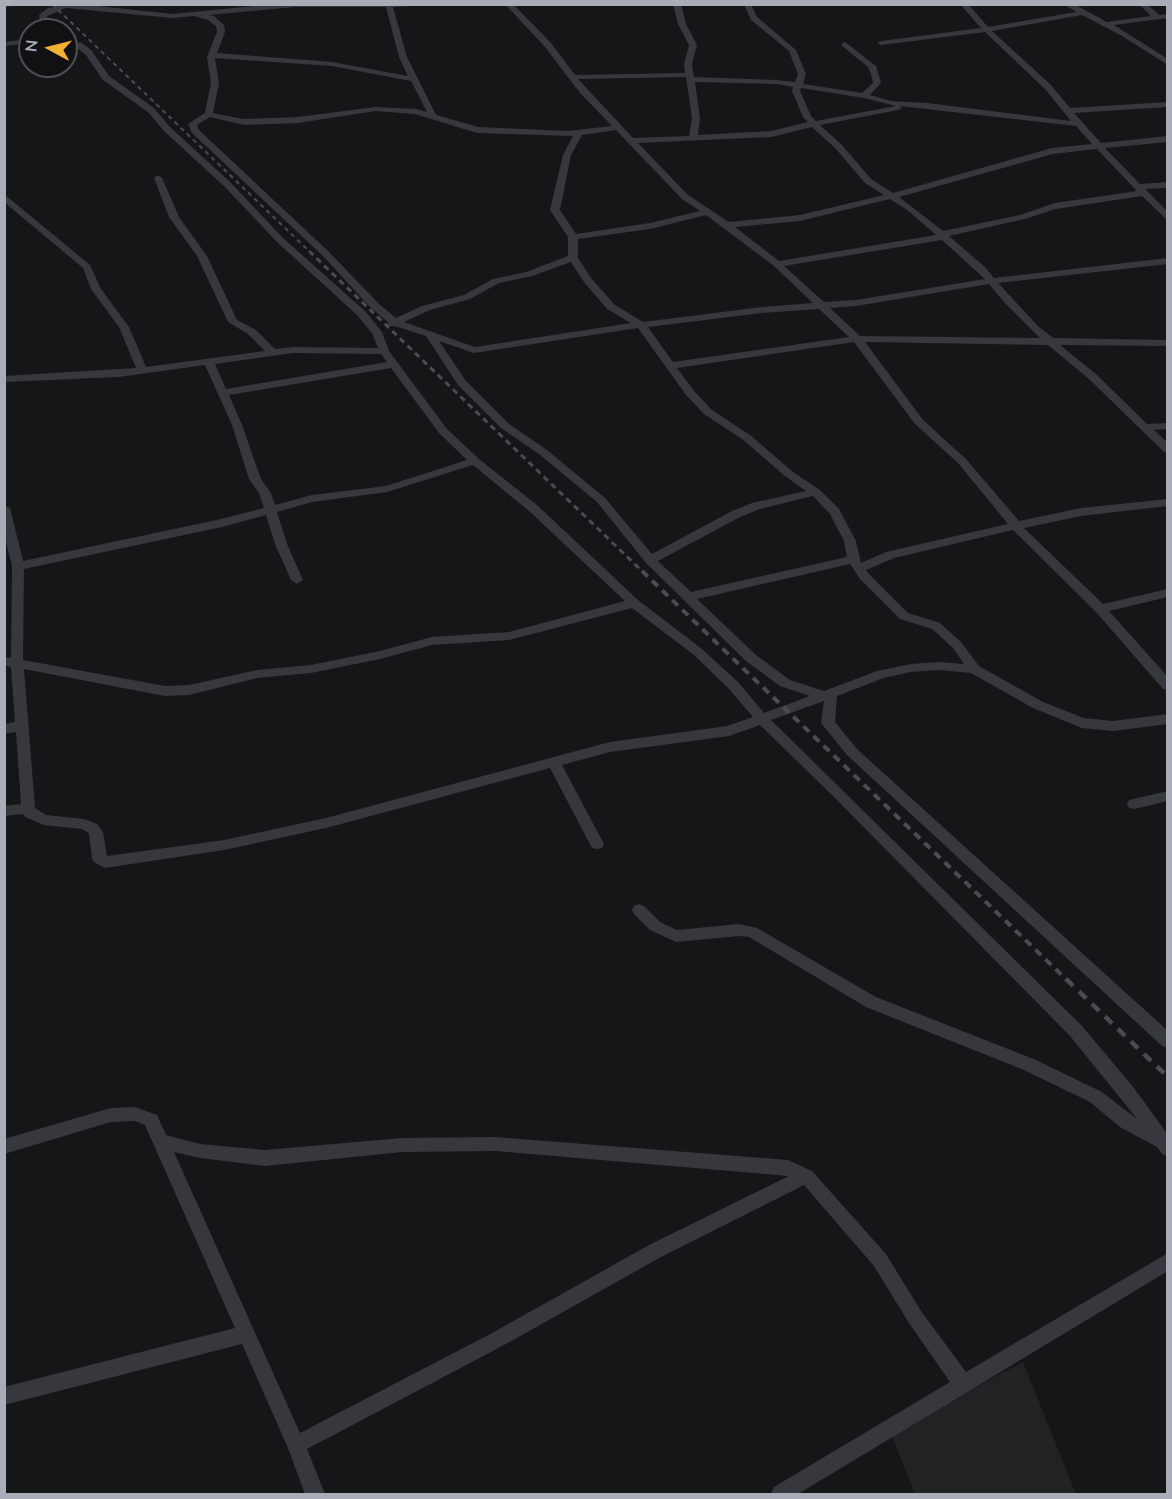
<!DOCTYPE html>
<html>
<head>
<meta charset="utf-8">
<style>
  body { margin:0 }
  #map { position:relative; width:1172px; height:1499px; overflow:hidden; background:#161618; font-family:"Nunito Sans",sans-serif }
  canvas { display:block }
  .frame { position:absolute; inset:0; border:6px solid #a8adb8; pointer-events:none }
  .north { position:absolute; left:18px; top:18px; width:60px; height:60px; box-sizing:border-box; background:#111113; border:2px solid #4d4f55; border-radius:50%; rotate:277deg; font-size:16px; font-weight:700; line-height:24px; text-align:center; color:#a8adb8 }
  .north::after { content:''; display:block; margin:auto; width:21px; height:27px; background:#f2b134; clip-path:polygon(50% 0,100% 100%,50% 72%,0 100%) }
</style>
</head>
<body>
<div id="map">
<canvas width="1172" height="1499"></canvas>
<div class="frame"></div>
<div class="north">N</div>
</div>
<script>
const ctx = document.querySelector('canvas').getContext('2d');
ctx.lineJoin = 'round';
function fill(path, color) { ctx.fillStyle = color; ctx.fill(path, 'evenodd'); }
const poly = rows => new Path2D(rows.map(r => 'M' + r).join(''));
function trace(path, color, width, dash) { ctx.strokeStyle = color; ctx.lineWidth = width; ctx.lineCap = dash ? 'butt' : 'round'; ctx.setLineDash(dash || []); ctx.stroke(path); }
fill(poly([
  [1023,1362,1076,1494,915,1494,890,1432]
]), '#222225');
fill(poly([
  [4,4,32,4,4,7,4,4],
  [50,4,80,4,172,14,275,4,446,4,393,7,407,57,436,115,478,127,568,131,612,126,580,93,545,47,505,4,513,4,551,43,575,75,685,73,684,64,689,45,678,24,673,4,681,4,686,24,697,45,692,64,694,77,777,80,795,82,798,74,789,51,751,20,744,4,751,4,757,17,796,50,806,74,803,84,862,93,873,83,871,74,868,67,842,46,841,44,845,42,876,66,881,83,870,95,891,101,927,103,1071,121,1045,89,985,32,881,45,877,43,881,41,981,28,960,4,968,4,988,27,1076,12,1064,4,1074,4,1107,22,1151,16,1139,4,1147,4,1159,15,1168,14,1168,18,1114,25,1168,59,1168,65,1122,36,1082,15,992,31,1051,85,1070,108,1168,102,1168,107,1074,113,1101,143,1168,136,1168,142,1105,148,1140,184,1168,182,1168,188,1145,189,1168,212,1168,221,1142,196,1056,209,1025,219,949,236,986,268,994,278,1168,258,1168,264,998,283,1039,327,1053,338,1168,340,1168,346,1060,345,1097,375,1147,424,1168,423,1168,429,1154,430,1168,443,1168,453,1164,452,1089,379,1048,345,865,342,923,420,966,459,1019,521,1081,508,1168,499,1168,506,1081,516,1024,528,1103,604,1168,589,1168,597,1109,611,1168,677,1168,690,1163,689,1096,612,1013,530,894,558,866,570,868,573,908,613,940,623,961,642,979,666,1043,702,1084,718,1113,721,1168,714,1168,724,1113,731,1082,728,1033,708,971,673,939,670,911,672,884,678,837,696,835,722,857,749,1168,1031,1168,1048,1162,1046,847,755,821,723,824,701,771,720,1082,1026,1134,1088,1168,1135,1168,1156,1162,1154,1157,1147,1120,1127,1090,1102,1024,1070,866,1007,749,937,739,936,676,942,650,930,634,914,632,910,634,906,639,904,644,906,660,922,677,930,739,924,757,928,876,997,1036,1060,1102,1092,1138,1120,1070,1036,834,797,760,725,729,736,610,752,562,765,604,844,602,848,597,849,592,848,550,768,326,828,224,850,105,868,94,862,92,858,89,834,87,832,82,829,44,825,25,817,23,814,4,816,4,806,21,804,16,732,4,734,4,724,15,722,11,667,4,665,4,657,11,658,12,566,4,534,4,505,10,508,23,561,221,519,264,508,259,493,249,479,232,425,205,365,118,377,4,382,4,376,136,368,119,327,91,289,83,268,4,202,4,194,90,265,101,289,129,327,146,367,265,351,248,334,228,322,197,256,169,217,154,178,158,175,162,178,179,217,207,256,237,320,256,330,275,349,293,347,378,348,372,333,357,315,277,242,225,187,164,131,148,112,103,80,86,55,76,47,66,44,66,40,82,43,92,51,109,76,154,108,170,127,231,183,283,238,365,311,382,332,389,351,447,429,479,459,537,505,638,600,702,649,739,683,764,713,810,696,780,686,746,661,646,563,597,502,539,454,501,428,458,385,426,336,395,326,387,326,388,322,371,308,323,256,192,133,188,124,205,113,211,83,207,57,217,32,216,26,208,20,194,16,172,18,66,8,47,16,49,30,41,30,39,15,48,8,56,7,50,4],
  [295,7,386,7,399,57,408,76,332,62,217,53,225,32,224,25,214,16,208,15,295,7],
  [215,58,332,66,411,81,427,112,416,109,375,107,298,117,244,119,217,114,213,113,219,83,215,58],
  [686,77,692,118,689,136,633,138,578,79,686,77],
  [695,82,777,84,793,87,792,91,803,117,808,122,771,131,698,135,700,118,695,82],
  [801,88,864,98,896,106,816,121,811,116,800,91,801,88],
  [900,106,1076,126,1092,144,1052,148,893,193,871,179,842,145,820,125,898,110,902,108,900,106],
  [375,111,415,114,477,133,573,136,563,155,550,210,568,237,568,256,526,272,493,279,464,295,422,306,396,318,379,304,329,252,199,130,197,125,210,117,244,125,298,123,375,111],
  [812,127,836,149,865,183,884,195,800,215,729,222,688,195,638,143,771,137,812,127],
  [616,130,682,199,700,211,650,223,576,234,560,210,571,155,582,135,616,130],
  [1097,149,1137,191,1055,203,1020,215,943,231,899,197,1053,154,1097,149],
  [890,199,907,210,936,235,779,261,735,227,800,221,890,199],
  [706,215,774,266,813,303,762,307,643,322,615,305,591,278,578,258,578,239,650,229,706,215],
  [942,240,985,279,856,300,824,302,784,266,942,240],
  [571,262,584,282,607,309,631,323,475,347,404,322,430,310,470,299,499,283,532,276,571,262],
  [989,284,1003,301,1040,338,860,336,830,308,856,306,989,284],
  [819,309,849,337,673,362,648,327,762,313,819,309],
  [638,328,686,395,704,414,742,439,785,476,806,491,752,503,732,511,652,554,605,498,547,450,509,424,466,381,439,341,474,353,638,328],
  [854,342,915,424,958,463,1008,524,886,552,861,563,856,541,839,509,820,490,793,472,750,435,712,410,694,391,677,368,854,342],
  [293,353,381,354,387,362,226,389,215,364,293,353],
  [391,368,439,433,467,460,386,486,312,495,275,505,271,493,261,479,242,425,229,395,391,368],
  [473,465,529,511,625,601,509,632,432,637,380,651,311,665,257,670,189,685,165,686,23,660,24,569,222,527,266,515,275,544,291,580,297,584,303,580,287,544,277,512,312,502,387,492,473,465],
  [813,496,830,514,844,541,847,557,691,592,658,561,740,517,760,509,813,496],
  [850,564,860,579,900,619,932,629,953,648,964,664,939,662,911,664,877,671,824,691,790,680,756,655,697,599,850,564],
  [632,608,694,655,729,689,753,717,727,726,610,742,326,818,224,840,107,856,103,832,97,824,84,819,46,815,35,808,24,669,165,696,189,695,257,678,311,673,380,659,432,645,509,640,632,608],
  [30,39,30,43,4,46,4,42,30,39],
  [1168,791,1168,801,1134,809,1129,808,1127,804,1129,800,1168,791],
  [135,1107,157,1115,166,1135,200,1144,265,1150,402,1138,495,1137,788,1160,812,1171,886,1254,921,1311,966,1372,1168,1253,1168,1271,798,1494,771,1494,774,1487,950,1382,909,1323,874,1266,804,1185,661,1257,506,1344,307,1449,325,1494,305,1494,288,1448,242,1344,4,1405,4,1387,235,1328,145,1125,135,1121,111,1122,4,1154,4,1139,111,1108,135,1107],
  [495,1151,789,1176,649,1245,494,1332,300,1433,174,1152,200,1158,265,1166,402,1152,495,1151]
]), '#37383d');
trace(poly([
  [52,4,310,252]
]), '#4a4c52', 2, [4.5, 4]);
trace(poly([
  [309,251,644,573]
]), '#4a4c52', 3, [6, 4.5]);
trace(poly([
  [642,571,1068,981]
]), '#4a4c52', 4, [8, 6]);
trace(poly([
  [1066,979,1168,1077]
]), '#4a4c52', 4.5, [10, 8]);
</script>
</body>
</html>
